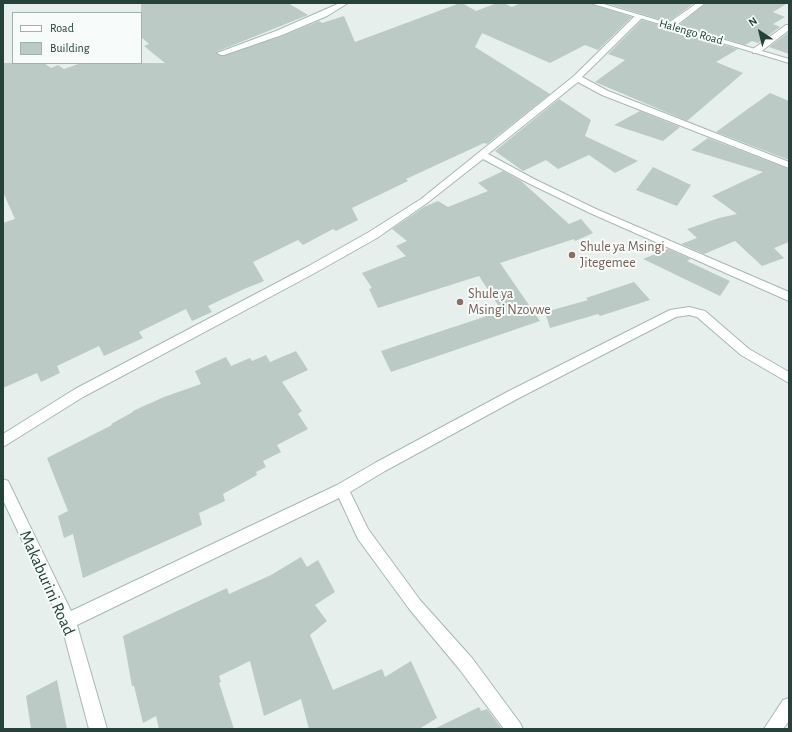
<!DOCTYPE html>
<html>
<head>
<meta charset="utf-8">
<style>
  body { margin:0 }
  #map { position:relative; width:792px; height:732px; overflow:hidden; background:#e6efeb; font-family:"Alegreya Sans",sans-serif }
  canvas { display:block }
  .frame { position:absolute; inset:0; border:4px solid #24423a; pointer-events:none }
  .legend { position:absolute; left:12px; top:12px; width:130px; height:52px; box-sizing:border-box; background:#f7fbf9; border:1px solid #a3b1ad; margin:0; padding:5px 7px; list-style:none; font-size:12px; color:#24423a }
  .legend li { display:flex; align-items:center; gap:8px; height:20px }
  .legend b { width:20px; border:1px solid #a3b1ad }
  .north { position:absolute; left:740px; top:12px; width:40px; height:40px; -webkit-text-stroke:3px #f7fbf9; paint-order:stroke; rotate:325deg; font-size:11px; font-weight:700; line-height:16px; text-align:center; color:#24423a }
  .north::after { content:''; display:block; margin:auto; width:14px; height:18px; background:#24423a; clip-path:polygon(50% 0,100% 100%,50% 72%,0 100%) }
</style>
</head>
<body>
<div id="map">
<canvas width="792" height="732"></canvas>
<div class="frame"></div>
<ul class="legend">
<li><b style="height:5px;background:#fff"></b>Road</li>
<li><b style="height:11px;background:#bbcac4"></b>Building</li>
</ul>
<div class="north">N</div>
</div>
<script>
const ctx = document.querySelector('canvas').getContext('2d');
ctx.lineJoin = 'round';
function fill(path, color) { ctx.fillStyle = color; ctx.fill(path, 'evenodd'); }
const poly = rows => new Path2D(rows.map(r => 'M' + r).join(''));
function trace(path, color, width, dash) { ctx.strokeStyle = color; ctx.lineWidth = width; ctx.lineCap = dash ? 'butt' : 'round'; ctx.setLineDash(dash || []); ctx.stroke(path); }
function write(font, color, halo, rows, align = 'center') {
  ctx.font = font + ' "Alegreya Sans",sans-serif'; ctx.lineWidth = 4; ctx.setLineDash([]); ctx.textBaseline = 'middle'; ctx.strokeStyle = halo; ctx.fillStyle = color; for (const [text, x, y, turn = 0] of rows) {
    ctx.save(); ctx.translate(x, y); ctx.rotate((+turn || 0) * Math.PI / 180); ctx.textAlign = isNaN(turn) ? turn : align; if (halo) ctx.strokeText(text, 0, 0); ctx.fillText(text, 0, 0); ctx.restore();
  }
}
fill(poly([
  [141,3,288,3,308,15,216,52,221,56,282,36,319,21,322,23,344,16,355,42,460,3,462,3,476,11,497,3,504,3,512,7,521,3,589,3,632,17,598,50,585,45,550,63,482,33,475,47,550,94,487,144,484,143,406,179,408,181,352,208,358,220,336,231,333,229,303,245,298,240,253,262,264,281,244,289,208,306,212,312,192,321,186,309,139,332,143,338,104,356,99,346,57,366,60,373,41,382,37,373,3,388,3,223,15,219,3,192,3,63,44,63,51,68,58,65,64,69,81,63,165,63,144,46,149,44,141,37],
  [605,3,694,3,668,22],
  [706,3,788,3,773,12,785,17,773,24,780,27,758,43,752,41,745,45,679,25],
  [642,20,666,27,667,30,673,30,738,49,716,62,743,73,687,121,595,82,625,60,608,54],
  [789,32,789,54,769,47],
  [770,93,789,101,789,160,716,132],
  [559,99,591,120,585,136,638,161,615,173,589,155,558,169,546,160,523,171,495,151],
  [640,111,680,127,663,141,614,125],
  [708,138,789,169,789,242,774,248,784,258,762,266,735,241,704,254,681,244,697,238,687,229,719,218,737,214,712,196,763,172,691,150],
  [653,167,691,185,677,206,636,190],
  [503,171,521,181,569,224,581,219,593,233,575,241,574,239,500,263,540,321,391,372,381,351,502,311,479,276,378,308,369,289,372,288,362,273,406,256,396,246,407,241,392,229,424,207,438,201,448,207,488,191,478,183],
  [668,249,691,259,687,261,730,281,720,296,643,259],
  [634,282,650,300,600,316,598,314,550,328,545,312,588,300,586,298],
  [296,351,308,370,282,382,302,411,298,414,308,429,277,445,281,452,263,461,266,467,256,472,257,475,223,494,225,501,199,513,202,525,83,578,73,534,64,538,58,516,68,511,47,458,112,425,111,424,133,412,133,411,164,397,201,384,195,371,226,357,231,366,250,358,252,361,266,355,270,362],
  [301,557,307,567,318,560,335,592,315,605,327,621,310,635,333,690,382,669,385,677,411,661,437,718,419,729,309,729,301,699,264,716,250,661,219,676,221,682,219,683,234,729,159,729,156,716,143,723,134,686,132,686,123,636,227,588,229,594,271,575],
  [57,680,67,729,31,729,26,696],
  [479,707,481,711,487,709,502,729,434,729]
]), '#bbcac4');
const street = poly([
  [340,3,348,3,327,16,282,35,224,55,221,55,217,53,276,31,340,3],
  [697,3,705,3,673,28,667,28,667,24,697,3],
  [636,15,642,15,643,17,582,77,608,91,789,162,789,168,602,95,578,82,488,154,534,179,596,209,789,292,789,301,590,213,528,183,483,159,427,203,377,238,313,274,83,397,3,447,3,434,75,389,305,268,369,232,421,199,574,76,636,15],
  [786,25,789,25,789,30,759,53,753,53,753,49,786,25],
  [689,307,705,311,749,349,789,372,789,383,741,355,697,317,689,315,676,317,517,399,385,471,350,492,368,529,420,600,472,658,520,723,523,729,504,729,460,670,410,610,358,539,339,498,77,625,107,729,89,729,61,623,3,500,3,479,8,481,71,611,337,485,375,463,509,391,670,310,689,307],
  [789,698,789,721,783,729,764,729,783,700,789,698]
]);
const secondary = poly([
  [590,3,600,3,789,59,789,63,590,3]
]);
trace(street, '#a8b8b2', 2);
trace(secondary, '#a4bbb3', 2);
fill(street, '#fff');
fill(secondary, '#fff');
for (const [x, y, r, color] of [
  [572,255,4,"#8d6e63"],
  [460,302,4,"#8d6e63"]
]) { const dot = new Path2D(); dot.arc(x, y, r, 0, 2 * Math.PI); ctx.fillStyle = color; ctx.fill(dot); trace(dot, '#f7fbf9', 1.5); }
write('12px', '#24423a', '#f7fbf9', [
  ["Halengo Road",691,32,16]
]);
write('14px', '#785e54', '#f7fbf9', [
  ["Shule ya Msingi",580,247],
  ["Jitegemee",580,263],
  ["Shule ya",468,294],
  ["Msingi Nzovwe",468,310]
], 'left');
write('17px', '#24423a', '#f7fbf9', [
  ["Makaburini Road",47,583,66]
]);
</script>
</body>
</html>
